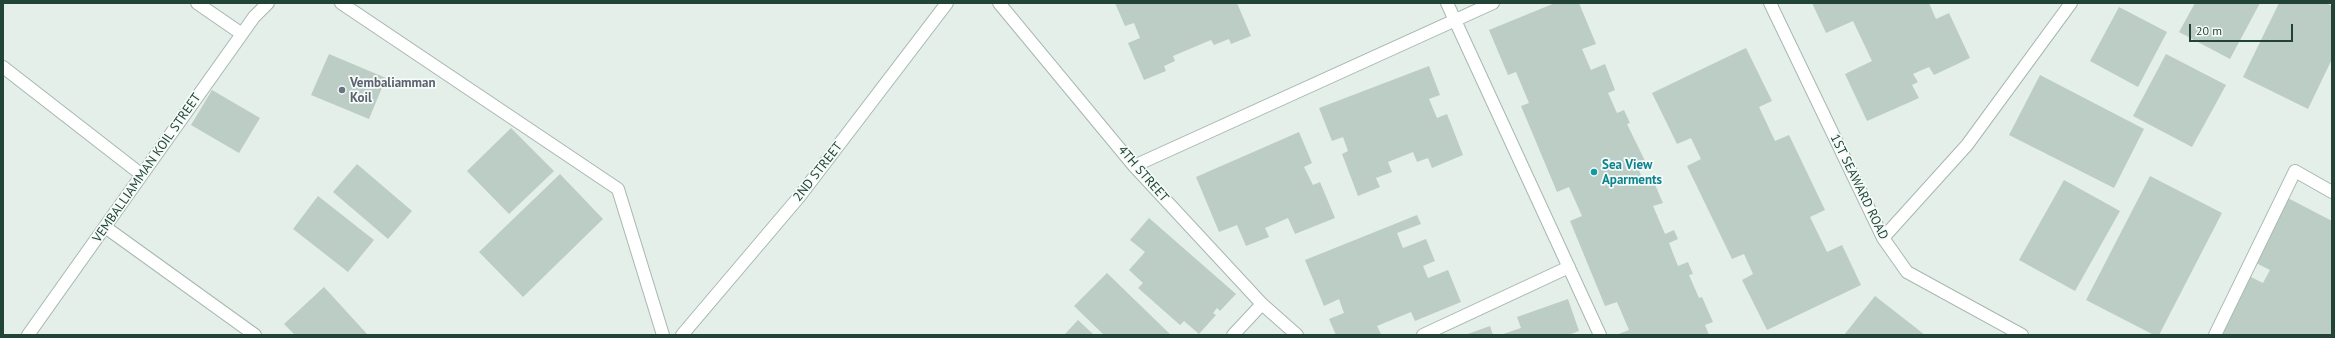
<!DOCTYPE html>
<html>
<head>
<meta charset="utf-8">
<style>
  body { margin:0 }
  #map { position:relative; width:2335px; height:338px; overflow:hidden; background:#e4efe9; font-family:"PT Sans",sans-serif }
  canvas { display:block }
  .frame { position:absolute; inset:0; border:4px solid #214437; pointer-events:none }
  .scale { position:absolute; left:2189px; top:24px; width:104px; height:18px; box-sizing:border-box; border:2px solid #214437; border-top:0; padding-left:5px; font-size:12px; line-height:14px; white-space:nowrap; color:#214437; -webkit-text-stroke:3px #f5fbf8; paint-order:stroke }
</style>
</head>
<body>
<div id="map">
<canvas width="2335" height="338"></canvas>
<div class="frame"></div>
<div class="scale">20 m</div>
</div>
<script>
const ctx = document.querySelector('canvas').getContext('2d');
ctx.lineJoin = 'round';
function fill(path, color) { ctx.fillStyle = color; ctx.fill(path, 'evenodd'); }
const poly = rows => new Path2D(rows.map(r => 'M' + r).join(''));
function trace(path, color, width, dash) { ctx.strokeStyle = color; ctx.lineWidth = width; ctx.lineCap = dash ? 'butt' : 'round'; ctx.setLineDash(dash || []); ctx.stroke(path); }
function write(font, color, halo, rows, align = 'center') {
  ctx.font = font + ' "PT Sans",sans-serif'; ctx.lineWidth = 3.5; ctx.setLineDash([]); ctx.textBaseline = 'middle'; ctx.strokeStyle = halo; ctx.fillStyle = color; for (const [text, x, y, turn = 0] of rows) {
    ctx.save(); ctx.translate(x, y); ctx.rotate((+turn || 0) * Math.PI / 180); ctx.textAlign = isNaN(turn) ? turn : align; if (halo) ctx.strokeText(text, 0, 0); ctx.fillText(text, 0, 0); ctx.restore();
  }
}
fill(poly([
  [1115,3,1237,3,1251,36,1231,44,1229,39,1214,45,1211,40,1173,56,1175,61,1164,66,1166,71,1144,80,1128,43,1140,38,1134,23,1125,26],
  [1555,3,1579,3,1596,44,1582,49,1591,70,1605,64,1615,90,1608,93,1617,113,1624,110,1630,123,1627,124,1645,161,1637,165,1644,183,1653,180,1663,203,1653,206,1665,234,1674,230,1678,239,1669,243,1678,266,1688,262,1693,274,1689,275,1699,298,1702,297,1713,322,1705,325,1709,335,1616,335,1629,330,1617,302,1605,306,1570,221,1582,216,1569,187,1557,192,1521,106,1529,103,1516,72,1508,75,1489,30],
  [1812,3,1929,3,1936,19,1949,13,1970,58,1934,75,1929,67,1913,74,1918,82,1912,85,1919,98,1867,121,1845,74,1872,61,1853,21,1826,33],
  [2195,3,2260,3,2230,59,2179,32],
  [2279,3,2326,3,2332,6,2332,59,2308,109,2243,77],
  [2119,7,2167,32,2138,87,2090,61],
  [1746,48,1772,101,1759,107,1775,141,1789,135,1825,210,1810,217,1827,252,1842,245,1861,285,1767,330,1742,280,1753,274,1744,254,1732,259,1687,166,1701,159,1691,138,1677,144,1652,93],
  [329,54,386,78,369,119,311,95],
  [2166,54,2226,85,2192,147,2133,116],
  [1429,66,1440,95,1429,99,1437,118,1447,114,1463,155,1432,168,1428,158,1417,162,1413,152,1388,162,1392,172,1376,178,1380,187,1358,196,1342,154,1348,151,1343,137,1332,141,1319,108],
  [2040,75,2144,129,2114,188,2009,135],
  [212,90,260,118,239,153,191,125],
  [511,128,554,171,509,214,467,171],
  [1299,132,1312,163,1304,167,1313,185,1320,182,1335,218,1295,234,1288,218,1265,228,1269,237,1246,246,1237,225,1219,232,1196,177],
  [357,164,412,211,388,239,333,192],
  [560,174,603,219,523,297,479,252],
  [2150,176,2222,213,2159,335,2154,335,2086,300],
  [2064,180,2120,211,2075,291,2019,260],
  [318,196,374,240,348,272,293,229],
  [2284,196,2332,221,2332,335,2210,335,2243,273,2263,283,2270,270,2250,260],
  [1417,215,1421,224,1397,233,1403,248,1426,239,1435,261,1423,266,1428,278,1448,270,1461,302,1415,321,1411,312,1377,326,1381,334,1379,335,1336,335,1329,319,1344,313,1339,299,1324,306,1305,260],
  [1149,218,1236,294,1220,311,1217,308,1213,313,1216,315,1199,334,1184,321,1180,325,1138,288,1143,283,1129,270,1145,252,1130,240],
  [1107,273,1171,335,1104,335,1074,306],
  [324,287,368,335,295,335,284,324],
  [1875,296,1925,335,1844,335],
  [1568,299,1579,331,1568,335,1500,335,1521,328,1517,317],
  [1078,320,1094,335,1064,335],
  [1490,326,1493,335,1465,335]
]), '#bccdc5');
const minor = poly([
  [197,3,242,34],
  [341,3,618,189,663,335],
  [999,3,1134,166,1262,304,1297,335],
  [1447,3,1600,335],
  [1770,3,1883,238,1907,272,2022,335],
  [3,67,142,175],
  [1134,166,1493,3],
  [105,227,255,335],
  [1883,238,1967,145,2071,3],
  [28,335,254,17,268,3],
  [682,335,799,197,947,3],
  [1233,335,1262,304],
  [1423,335,1569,267],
  [2215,335,2295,171,2332,192]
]);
trace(minor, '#a6b8b0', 14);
trace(minor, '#fff', 12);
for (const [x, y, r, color] of [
  [342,90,4,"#6b7280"],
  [1594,172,4,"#0f9aa8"]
]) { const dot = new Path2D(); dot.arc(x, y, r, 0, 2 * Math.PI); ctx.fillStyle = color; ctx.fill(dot); trace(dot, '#f5fbf8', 1.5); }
write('bold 13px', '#5b616d', '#f5fbf8', [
  ["Vembaliamman",350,83],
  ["Koil",350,98]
], 'left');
write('bold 13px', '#0d838f', '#f5fbf8', [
  ["Sea View",1602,165],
  ["Aparments",1602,180]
], 'left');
write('13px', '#214437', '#f5fbf8', [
  ["VEMBALLIAMMAN KOIL STREET",147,168,-55],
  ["2ND STREET",818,172,-52],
  ["4TH STREET",1143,174,49],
  ["1ST SEAWARD ROAD",1859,187,64]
]);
</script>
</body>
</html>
